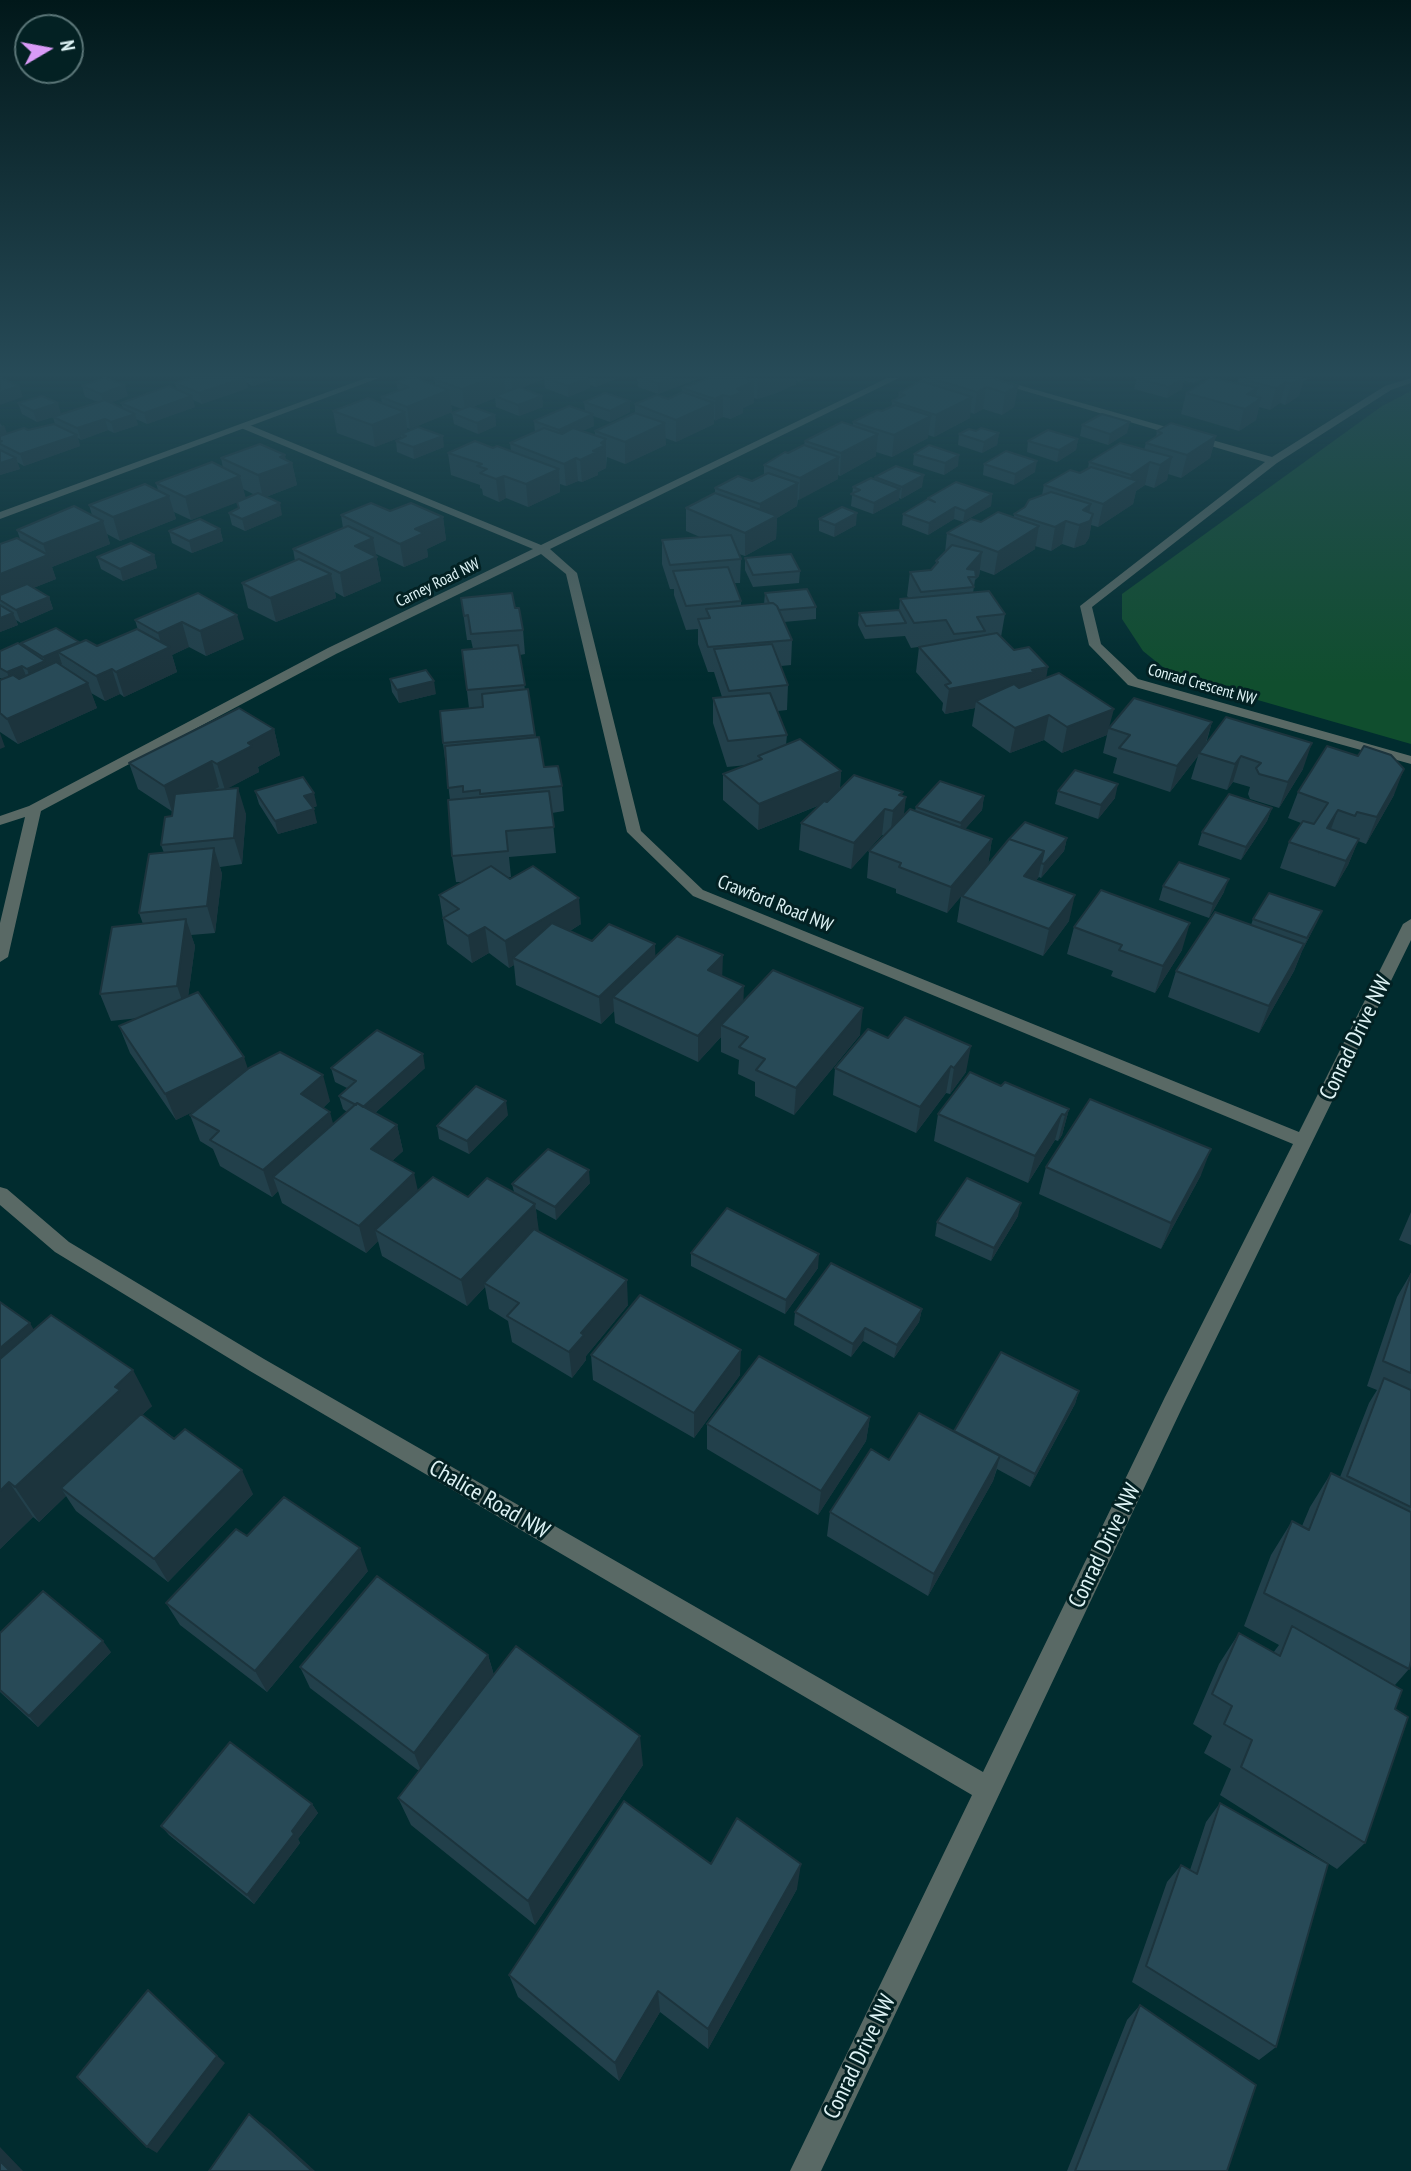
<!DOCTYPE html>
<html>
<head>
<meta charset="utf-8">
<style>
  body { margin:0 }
  #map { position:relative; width:1411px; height:2171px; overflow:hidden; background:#012c2f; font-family:"PT Sans Narrow",sans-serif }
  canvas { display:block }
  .north { position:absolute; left:14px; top:14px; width:70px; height:70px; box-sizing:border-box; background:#032123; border:2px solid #5a7577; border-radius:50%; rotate:80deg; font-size:19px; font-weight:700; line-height:28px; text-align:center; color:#ddf2f4 }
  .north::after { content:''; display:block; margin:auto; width:24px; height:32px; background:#d99af7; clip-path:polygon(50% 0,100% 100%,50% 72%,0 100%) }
</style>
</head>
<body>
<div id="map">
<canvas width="1411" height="2171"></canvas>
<div class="north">N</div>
</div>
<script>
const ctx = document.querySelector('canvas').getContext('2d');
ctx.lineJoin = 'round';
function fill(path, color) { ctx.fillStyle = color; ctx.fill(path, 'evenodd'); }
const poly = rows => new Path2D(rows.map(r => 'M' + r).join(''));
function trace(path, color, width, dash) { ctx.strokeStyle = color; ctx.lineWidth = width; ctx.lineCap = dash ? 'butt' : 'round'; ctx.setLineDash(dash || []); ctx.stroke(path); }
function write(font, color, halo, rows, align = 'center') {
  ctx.font = font + ' "PT Sans Narrow",sans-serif'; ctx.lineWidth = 6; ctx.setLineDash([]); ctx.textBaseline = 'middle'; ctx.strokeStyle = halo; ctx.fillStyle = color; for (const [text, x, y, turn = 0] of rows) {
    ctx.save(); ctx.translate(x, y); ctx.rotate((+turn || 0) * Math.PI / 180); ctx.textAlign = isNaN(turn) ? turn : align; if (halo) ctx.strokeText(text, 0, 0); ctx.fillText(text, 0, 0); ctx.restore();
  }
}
fill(poly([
  [1411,391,1411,744,1174,676,1143,651,1122,619,1122,594,1382,406]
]), '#104e2e');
fill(poly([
  [887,378,899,378,550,549,577,573,641,831,703,890,1299,1132,1403,924,1411,919,1411,940,1181,1410,821,2171,790,2171,972,1795,250,1371,55,1252,0,1205,0,1187,7,1189,69,1242,264,1359,983,1772,1165,1397,1293,1144,693,896,627,832,566,574,541,554,336,654,41,811,8,957,0,962,0,923,25,817,0,825,0,816,29,806,328,648,533,549,241,428,241,424,247,424,541,545,887,378],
  [981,378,994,378,1272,457,1385,386,1411,378,1411,383,1391,390,1277,463,1092,607,1101,644,1138,679,1411,756,1411,764,1128,685,1089,645,1080,606,1265,462,981,378]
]), '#596965');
fill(poly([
  [366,378,379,378,0,519,0,512,366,378]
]), '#596965');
fill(poly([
  [192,378,277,378,253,386,247,383,248,388,202,404,193,400,195,407,147,424,136,419,138,425,114,433,108,430,81,440,78,438,80,446,24,466,17,462,20,469,0,475,0,423,7,434,55,424,53,417,37,422,22,414,18,403,61,414,98,402,85,397,82,386,128,396,110,403,123,408,121,403,177,390,175,383],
  [436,378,618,378,596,387,590,385,590,388,568,397,545,388,544,379,521,388,542,396,543,407,519,416,496,407,495,398,473,407,495,415,496,426,478,434,454,424,452,413,462,409,451,405,452,412,410,429,407,428,407,431,444,447,414,459,397,452,396,441,401,439,401,437,375,447,337,433,333,411,382,404,381,397,398,391,396,382,435,385,434,379],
  [637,378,700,378,658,394,638,387],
  [710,378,809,378,799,382,796,381,796,384,774,394,757,399,754,398,754,403,743,408,743,413,730,419,723,417,714,420,714,424,676,442,665,438,666,445,625,464,607,457,606,468,598,472,598,475,582,482,578,481,566,486,560,484,560,492,528,507,506,498,499,502,483,495,482,489,480,488,480,485,451,475,448,453,493,448,511,451,510,443,535,432,534,421,585,411,584,402,630,412,610,422,593,416,594,426,582,431,595,436,595,431,635,413,635,404,668,399,682,393,682,388],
  [922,378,991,378,1018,386,1014,407,1002,415,983,409,974,414,970,412,970,418,934,437,928,435,928,438,892,457,876,452,876,456,840,476,838,475,838,479,798,500,797,506,777,518,776,539,745,556,739,554,741,559,740,583,734,583,741,601,741,606,764,604,765,593,816,607,816,619,784,622,792,640,791,665,781,666,788,685,787,710,778,711,787,735,786,745,841,771,840,789,902,796,904,816,915,811,916,807,984,796,982,810,965,829,992,839,988,865,1067,838,1064,851,1041,878,1039,877,1036,880,1069,921,1043,956,957,922,961,896,947,913,896,893,896,889,867,878,869,851,884,836,882,835,851,869,799,850,801,823,820,805,758,830,723,800,723,774,747,765,727,767,713,723,713,698,722,697,714,672,708,672,698,644,698,629,686,630,674,595,674,589,670,589,662,564,662,540,700,537,686,531,686,508,715,493,715,488,752,481,764,475,764,465,804,445,805,441,853,426,853,422,882,411,892,406,892,401,898,398,899,393,922,382],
  [1079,378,1094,378,1089,381],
  [1137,378,1204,378,1194,383,1184,381,1182,389,1167,398,1134,389],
  [1239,378,1311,378,1303,381,1299,396,1285,405,1280,403,1270,410,1259,407,1256,420,1239,431,1181,414,1186,393,1237,383],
  [1082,425,1127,433,1108,445,1080,436],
  [976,431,999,433,997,445,982,453,958,445,959,434],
  [1157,431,1216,436,1210,458,1181,478,1168,474,1167,480,1154,488,1145,485,1136,491,1133,504,1098,527,1091,525,1089,538,1085,544,1074,548,1062,544,1051,551,1035,546,1035,549,994,575,980,570,979,576,975,580,973,593,1005,614,1001,637,1014,650,1046,678,1110,726,1212,722,1206,744,1303,769,1279,808,1250,799,1248,794,1250,787,1233,782,1227,790,1191,779,1198,756,1170,792,1113,773,1117,758,1103,753,1107,735,1062,753,1044,740,1010,753,972,726,975,708,945,714,942,710,943,703,916,672,919,647,925,646,911,648,905,636,865,639,858,625,859,613,899,611,900,599,909,598,907,596,910,572,931,570,936,565,936,561,945,553,947,533,981,522,1014,518,1014,514,1042,495,1044,485,1080,473,1088,468,1089,462,1144,450,1146,443,1156,437],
  [1078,439,1076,450,1057,462,1027,452,1028,441],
  [914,454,958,466,944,475,913,465],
  [221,458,286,460,292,463,297,485,266,497,282,515,245,531,232,525,229,513,239,508,237,502,191,520,174,512,176,519,120,541,107,534,110,544,52,567,56,579,33,588,49,597,53,609,21,623,16,620,18,625,0,632,0,544,20,539,17,530,92,515,89,505,158,490,156,483,223,468],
  [243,489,255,495,246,499],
  [984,464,1035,472,1014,485,983,475],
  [875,477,922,487,901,499,899,498,899,500,873,514,851,506,853,487,874,479],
  [992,494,991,506,963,522,954,519,928,535,902,525,903,514,928,499,928,498],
  [390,511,443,517,446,540,427,549,428,557,404,567,376,554,381,581,344,597,335,592,336,598,276,622,248,608,242,583,295,561,293,549,343,528,341,515],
  [819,519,856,525,834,537,819,531],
  [220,529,223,541,192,553,172,543,169,531],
  [154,555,157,568,123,581,101,569,97,557],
  [745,558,800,571,799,583,753,587,745,570],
  [198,593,244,639,206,656,189,647,172,655,177,672,124,697,120,694,105,701,91,693,97,708,18,744,0,732,0,680,2,679,0,678,0,651,22,646,21,643,79,643,97,646,138,630,135,620],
  [461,598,515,608,523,630,525,654,520,655,525,690,528,689,536,737,544,767,562,786,564,811,552,813,556,853,509,857,511,877,507,877,581,924,570,931,592,941,655,944,655,956,722,977,744,1001,860,1035,794,1115,755,1096,755,1082,738,1074,739,1060,721,1052,721,1037,698,1062,615,1023,614,1011,601,1024,516,985,514,965,509,968,489,953,472,963,447,944,439,895,464,882,456,882,452,856,450,800,443,743,469,708,462,650,473,649,471,640,467,640],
  [390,679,436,694,399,703,392,692],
  [274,729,280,755,258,767,259,772,226,789,246,814,242,864,220,867,222,874,215,933,191,935,195,946,188,997,248,1069,330,1101,323,1108,333,1124,347,1112,343,1109,339,1096,347,1088,335,1082,331,1068,425,1068,375,1113,397,1125,403,1151,392,1161,418,1191,468,1197,514,1192,512,1184,590,1183,556,1220,536,1209,538,1231,628,1305,586,1356,586,1360,572,1378,512,1342,508,1321,489,1309,485,1287,467,1306,382,1256,378,1241,366,1253,282,1203,278,1191,272,1197,220,1166,213,1149,200,1141,190,1115,194,1111,176,1120,130,1053,119,1026,139,1018,111,1021,100,994,143,924,139,913,164,853,161,845,172,816,173,812,138,789,129,763],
  [255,791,317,806,312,808,317,823,278,834,259,804],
  [1058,791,1115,798,1098,819,1055,804],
  [1298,792,1394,795,1366,844,1358,841,1348,865,1335,887,1280,868,1289,842,1301,823,1288,818],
  [1272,808,1267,821,1241,860,1198,845,1202,832],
  [1163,886,1224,892,1209,918,1159,900],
  [1322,911,1316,924,1302,951,1294,971,1259,1033,1168,997,1176,971,1251,925,1253,919],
  [1074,927,1182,950,1155,993,1111,976,1113,971,1067,954],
  [888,1038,966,1072,950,1094,946,1093,916,1133,833,1095,835,1068],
  [1069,1109,1062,1135,1058,1141,1055,1140,1028,1183,934,1141,938,1114],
  [508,1115,469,1154,439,1139,437,1126],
  [1046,1167,1201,1175,1161,1249,1039,1194],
  [1411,1212,1411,1245,1399,1240],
  [1018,1216,991,1261,935,1236,937,1222],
  [691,1253,818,1268,785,1314,691,1266],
  [1411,1273,1411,1661,1409,1669,1395,1685,1395,1709,1365,1843,1337,1869,1220,1795,1231,1769,1204,1753,1212,1736,1193,1724,1219,1664,1239,1633,1273,1653,1279,1645,1244,1626,1271,1555,1292,1521,1302,1526,1310,1507,1331,1473,1340,1477,1369,1403,1377,1390,1367,1386,1397,1297],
  [0,1302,34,1330,152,1406,142,1415,253,1494,168,1582,76,1511,66,1496,39,1522,33,1517,0,1549],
  [922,1309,919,1322,894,1358,863,1341,851,1357,794,1325,795,1312],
  [591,1355,740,1375,694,1438,593,1380],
  [1079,1391,1075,1404,1030,1487,997,1469,993,1481,928,1596,827,1536,830,1512,889,1460,954,1431],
  [870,1417,866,1441,818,1515,707,1449,707,1424],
  [247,1536,368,1571,267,1692,180,1625,166,1603],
  [0,1633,111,1652,38,1727,0,1692],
  [488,1655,494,1675,643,1765,535,1925,411,1825,398,1798,419,1771,310,1688,300,1667],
  [1220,1803,1276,2047,1259,2060,1132,1982,1167,1882,1181,1865,1190,1870,1206,1822],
  [312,1804,318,1813,298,1839,300,1843,254,1904,169,1835,161,1826],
  [711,1864,797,1889,708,2049,660,2012,619,2081,518,1997,509,1975],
  [1140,2005,1227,2171,1067,2171,1127,2020]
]), '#22404b');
fill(poly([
  [244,378,246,378,248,388,202,404,199,393],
  [251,378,277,378,253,386],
  [491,378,504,378,506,394,495,396,495,398,465,410,462,389],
  [511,378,544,378,544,379,512,392],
  [587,378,590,378,590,388,568,397,568,386],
  [595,378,618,378,596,387],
  [672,378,700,378,658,394,658,383],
  [758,378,797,378,796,384,774,394,757,399],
  [799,378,809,378,799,382],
  [1184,378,1182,389,1167,398,1169,387],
  [1196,378,1204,378,1194,383],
  [1301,378,1304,378,1299,396,1285,405,1291,384],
  [754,381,754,403,743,408,743,413,730,419,730,397,737,389],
  [1286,382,1280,403,1270,410,1276,388],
  [125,385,128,396,104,405,101,394],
  [19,386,23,397,0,405,0,392],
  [1018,386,1014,407,1002,415,1005,393],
  [986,387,983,409,974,414,977,392],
  [1258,388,1254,403,1261,398,1256,420,1239,431,1247,394],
  [449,390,452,412,410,429,407,407],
  [723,395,723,417,715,421,715,399],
  [192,396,195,407,147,424,144,413],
  [542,396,543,407,519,416,518,405],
  [972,397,970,418,934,437,936,415],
  [630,401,630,412,610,422,610,411],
  [58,403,61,414,37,422,33,411],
  [714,403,714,424,676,442,676,420],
  [405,412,408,434,401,434,401,437,375,447,372,425],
  [135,414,138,425,114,433,111,422],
  [593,414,594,426,560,441,559,430],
  [495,415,496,426,478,434,477,423],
  [931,416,928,438,892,457,894,435],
  [105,419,108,430,81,440,77,428],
  [1130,422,1127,433,1108,445,1110,434],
  [665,423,666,445,625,464,625,442],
  [4,425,8,436,0,439,0,427],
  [999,433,997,445,982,453,984,442],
  [878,434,876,456,840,476,841,453],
  [77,435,80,446,24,466,20,454],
  [443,436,444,447,414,459,413,447],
  [1216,436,1210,458,1181,478,1187,455],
  [606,439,606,468,598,472,598,475,582,482,580,460,593,451],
  [1078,439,1076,450,1057,462,1059,450],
  [285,455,287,465,292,463,297,485,263,498,258,475,280,457],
  [959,455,958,466,944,475,945,463],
  [839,457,838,479,799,500,800,478],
  [1172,457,1167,480,1154,488,1160,465],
  [16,458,20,469,0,475,0,463],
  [576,458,578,481,566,486,564,464],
  [1037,461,1035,472,1014,485,1015,474],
  [1150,462,1145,485,1136,491,1133,504,1098,527,1103,504,1128,488,1131,475],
  [559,469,560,492,528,507,526,484],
  [924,475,922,487,901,499,902,487],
  [240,476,246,499,191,520,185,497],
  [504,476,506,498,499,502,496,479],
  [798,483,797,506,777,518,776,539,745,556,745,533,759,525,760,504],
  [900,489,899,500,873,514,874,503],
  [992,494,991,506,963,522,965,511],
  [169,496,176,519,120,541,113,517],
  [280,503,282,515,245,531,242,519],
  [1091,504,1087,522,1093,514,1089,538,1085,544,1074,548,1083,510],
  [955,507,954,519,928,535,929,523],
  [857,513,856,525,834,537,835,525],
  [443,517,446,540,427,549,428,557,404,567,400,544,415,529],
  [103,521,110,544,52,567,56,579,1,601,0,600,0,574,47,556,43,544],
  [1066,521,1062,544,1051,551,1055,527],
  [1039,526,1035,549,994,575,998,552],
  [220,529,223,541,192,553,189,541],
  [373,538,381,581,344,597,340,573,355,546],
  [982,552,979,576,975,580,976,577,967,569],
  [154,555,157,568,123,581,120,569],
  [331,574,336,598,276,622,270,598],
  [49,597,53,609,21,623,16,610],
  [13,613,18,625,0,632,0,618],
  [237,615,244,639,206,656,200,631],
  [182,622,189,647,172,655,177,672,124,697,116,672,163,650,158,633],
  [79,642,58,652,62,664,49,669,31,681,27,669,45,661,43,657],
  [22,666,27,678,11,685,7,672],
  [1048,667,1044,692,976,701,975,708,945,714,949,689],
  [112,669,120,694,105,701,96,676],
  [434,681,436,694,399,703,397,690],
  [88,683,97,708,18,744,7,719],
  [1114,709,1107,735,1062,753,1067,727],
  [1049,715,1044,740,1010,753,1015,728],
  [1212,722,1204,748,1199,753,1198,756,1170,792,1177,766],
  [274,729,280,755,258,767,259,772,225,790,217,764,248,743],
  [0,733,5,747,0,749],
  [1312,743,1303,769,1279,808,1288,782],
  [1241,756,1233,782,1227,790,1235,764],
  [212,761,219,787,172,812,164,786],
  [1404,769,1394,795,1366,844,1377,817],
  [841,771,839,797,758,830,759,804],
  [1118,784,1115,798,1098,819,1101,805],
  [238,788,246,814,242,864,234,838],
  [903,792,901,802,906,797,903,823,890,838,893,811,899,795],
  [314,793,317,806,307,809,304,796],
  [984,796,982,810,959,836,961,823],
  [1272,808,1267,821,1241,860,1246,847],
  [314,809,317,823,278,834,275,821],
  [885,809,882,835,851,869,854,843],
  [1338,810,1328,837,1318,855,1327,828],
  [1067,838,1064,851,1041,878,1044,864],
  [992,839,988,865,947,913,951,887],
  [1359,839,1348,865,1335,887,1346,861],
  [214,848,222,874,215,933,207,906],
  [1044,851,1038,878,1019,902,1024,876],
  [1229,879,1224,892,1209,918,1213,904],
  [1075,895,1069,921,1043,956,1049,929],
  [579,898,581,924,520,961,513,958,514,965,509,968,505,941],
  [1322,911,1316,924,1302,951,1294,971,1259,1033,1269,1006,1304,945],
  [186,919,195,946,186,1012,177,986],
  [1190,923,1182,950,1155,993,1163,966],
  [485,927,489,953,472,963,468,936],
  [655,944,656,971,613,997,614,1011,601,1024,599,997],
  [723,955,722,982,708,970],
  [744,986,743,1013,721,1025,721,1037,698,1062,698,1036],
  [863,1008,860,1035,794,1115,796,1088],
  [971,1046,966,1072,950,1094,954,1068],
  [423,1054,425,1068,365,1122,361,1108],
  [244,1057,253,1084,176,1120,165,1094],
  [951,1066,946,1093,916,1133,920,1107],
  [323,1075,330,1101,309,1121,301,1094],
  [506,1101,508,1115,469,1154,467,1141],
  [1069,1109,1062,1135,1058,1141,1065,1115],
  [330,1112,337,1138,273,1177,278,1191,272,1197,263,1170],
  [1062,1114,1055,1140,1028,1183,1035,1156],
  [397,1125,403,1151,377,1175,371,1149],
  [1211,1149,1201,1175,1161,1249,1171,1223],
  [589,1170,590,1183,556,1220,555,1207],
  [414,1173,420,1200,375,1230,378,1241,366,1253,359,1226],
  [1021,1203,1018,1216,991,1261,994,1248],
  [535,1204,539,1231,487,1285,484,1283,485,1287,467,1306,461,1280],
  [819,1254,818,1268,785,1314,786,1300],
  [627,1280,628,1305,586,1356,586,1360,572,1378,569,1352,581,1333],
  [922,1309,919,1322,894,1358,897,1345],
  [30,1323,45,1349,0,1387,0,1348],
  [865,1328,863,1341,851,1357,853,1344],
  [741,1350,740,1375,694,1438,694,1413],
  [133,1370,152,1406,61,1488,66,1496,39,1522,15,1487],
  [1079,1391,1075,1404,1030,1487,1035,1474],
  [870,1417,866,1441,818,1515,821,1491],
  [1000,1456,993,1481,928,1596,934,1574],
  [242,1470,253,1494,168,1582,154,1559],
  [9,1482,33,1517,0,1549,0,1491],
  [360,1548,368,1571,267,1692,255,1671],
  [103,1641,111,1652,38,1727,29,1716],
  [488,1655,494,1676,422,1773,414,1753],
  [640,1736,643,1765,535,1925,528,1901],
  [312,1804,318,1813,298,1839,300,1843,254,1904,247,1895],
  [801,1864,797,1889,708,2049,708,2029],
  [148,1990,225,2063,157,2153,147,2147],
  [658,1991,660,2012,619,2081,615,2063],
  [249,2114,270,2130,315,2171,312,2171],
  [0,2147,23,2171,10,2171,0,2161]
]), '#1c343d');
const building = poly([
  [0,378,1,378,19,386,0,392,0,378],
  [105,378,125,385,101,394,82,386,105,378],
  [192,378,244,378,199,393,175,383,192,378],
  [408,378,415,378,449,390,407,407,381,397,409,387,396,382,408,378],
  [436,378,491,378,462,389,434,379,436,378],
  [545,378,587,378,568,386,545,378],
  [642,378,672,378,658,383,642,378],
  [710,378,743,378,754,381,737,389,743,392,730,397,723,395,715,399,682,388,710,378],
  [930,378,991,378,1018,386,1005,393,986,387,977,392,930,378],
  [1136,378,1184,378,1169,387,1136,378],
  [1211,378,1258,388,1247,394,1261,398,1245,409,1186,393,1211,378],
  [1249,378,1301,378,1291,384,1286,382,1276,388,1245,380,1249,378],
  [921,381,972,397,936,415,892,401,905,395,899,393,921,381],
  [169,386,192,396,144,413,121,403,169,386],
  [519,387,542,396,518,405,495,396,519,387],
  [683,392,714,403,676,420,635,404,657,395,668,399,683,392],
  [605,393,630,401,610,411,584,402,605,393],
  [42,396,58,403,33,411,18,403,42,396],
  [368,398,405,412,372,425,333,411,368,398],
  [105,400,135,414,111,422,105,419,77,428,53,417,105,400],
  [895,405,931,416,894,435,853,422,877,410,882,411,895,405],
  [470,406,495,415,477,423,452,413,470,406],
  [569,406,593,414,559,430,534,421,569,406],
  [635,413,665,423,625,442,595,431,635,413],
  [1102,414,1130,422,1110,434,1082,425,1102,414],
  [842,422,878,434,841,453,805,441,842,422],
  [1171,423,1216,436,1187,455,1146,443,1162,433,1157,431,1171,423],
  [54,424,77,435,20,454,0,444,0,442,2,441,0,441,0,436,24,428,28,430,54,424],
  [418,427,443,436,413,447,396,441,406,436,401,434,418,427],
  [544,428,562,434,573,428,606,439,601,443,605,445,593,451,597,452,580,460,576,458,564,464,510,443,544,428],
  [981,428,999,433,984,442,959,434,969,429,976,431,981,428],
  [1048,430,1078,439,1059,450,1028,441,1048,430],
  [475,441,493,448,497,446,559,469,526,484,504,476,496,479,480,473,487,469,477,466,482,464,448,453,475,441],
  [1120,443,1172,457,1160,465,1150,462,1131,475,1089,462,1120,443],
  [260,444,285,455,280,457,292,463,258,475,221,458,260,444],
  [804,445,839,457,800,478,764,465,785,452,788,453,804,445],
  [929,445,959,455,945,463,914,454,929,445],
  [0,450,16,458,0,463,0,450],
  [1006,451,1037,461,1015,474,984,464,1006,451],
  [212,462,240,476,185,497,156,483,212,462],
  [896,466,924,475,902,487,875,477,896,466],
  [1091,467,1138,481,1103,504,1044,485,1070,470,1080,473,1091,467],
  [768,473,798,483,760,504,715,488,738,476,752,481,768,473],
  [871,478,900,489,874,503,851,494,860,490,853,487,871,478],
  [956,482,992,494,965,511,955,507,929,523,903,514,928,499,935,502,928,498,956,482],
  [145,484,169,496,113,517,89,505,145,484],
  [1051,492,1091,504,1083,510,1093,514,1090,521,1079,525,1066,521,1055,527,1014,514,1025,507,1029,500,1051,492],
  [258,493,280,503,242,519,229,513,239,508,237,502,258,493],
  [715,493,777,516,745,533,686,508,715,493],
  [371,503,390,511,411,503,443,517,415,529,424,533,400,544,341,515,371,503],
  [74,506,103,521,43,544,17,530,74,506],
  [842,507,857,513,835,525,819,519,842,507],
  [998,512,1039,526,998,552,947,533,971,519,981,522,998,512],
  [200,519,220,529,189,541,169,531,200,519],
  [348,526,373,538,355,546,377,557,340,573,293,549,348,526],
  [731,535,741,559,670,565,662,540,731,535],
  [17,538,48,555,0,574,0,544,17,538],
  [131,543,154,555,120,569,97,557,131,543],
  [952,545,982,552,967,569,975,570,976,577,968,577,974,587,921,592,910,572,931,570,938,562,936,561,952,545],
  [791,554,800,571,753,575,745,558,791,554],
  [299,559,331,574,270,598,242,583,299,559],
  [728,567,741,601,686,606,673,571,728,567],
  [27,584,49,597,16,610,0,600,0,595,27,584],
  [807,589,816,607,779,610,777,606,773,603,769,603,765,593,807,589],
  [989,591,1005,614,977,617,985,631,954,634,946,620,914,623,900,599,989,591],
  [198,593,237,615,200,631,182,622,158,633,135,620,198,593],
  [512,593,515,608,519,608,523,630,471,634,468,615,464,616,461,598,512,593],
  [773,603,777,606,792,640,708,647,698,619,710,618,706,609,773,603],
  [0,605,13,613,0,618,0,605],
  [899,610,906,623,866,626,859,613,899,610],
  [56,628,79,642,43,657,21,643,56,628],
  [137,629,170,647,116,672,112,669,96,676,58,652,86,640,97,646,137,629],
  [997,633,1014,650,1029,647,1048,667,1032,670,1035,672,949,689,945,685,951,683,919,647,997,633],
  [18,643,45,661,27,669,22,666,7,672,0,668,0,651,18,643],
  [772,644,788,685,729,691,714,649,772,644],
  [518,645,525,685,467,690,462,650,518,645],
  [56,662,88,683,7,719,0,713,0,680,13,675,19,679,56,662],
  [426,670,434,681,397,690,390,679,426,670],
  [1059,673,1114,709,1067,727,1049,715,1015,728,976,701,1014,684,1019,688,1059,673],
  [528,689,535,735,443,743,440,711,483,707,482,694,528,689],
  [770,693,787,735,728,741,713,698,770,693],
  [1134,698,1212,722,1177,766,1119,748,1130,735,1109,728,1134,698],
  [239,708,274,729,248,743,252,746,217,764,212,761,164,786,129,763,239,708],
  [1226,717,1312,743,1288,782,1259,774,1256,768,1261,763,1241,756,1235,764,1199,753,1226,717],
  [539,737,544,767,558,766,562,786,480,794,480,790,463,792,463,786,448,788,445,746,539,737],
  [800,739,841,771,759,804,723,774,762,759,758,756,800,739],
  [1327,746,1358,756,1364,746,1391,755,1404,769,1377,817,1357,812,1355,816,1338,810,1327,828,1359,839,1346,861,1289,842,1303,821,1314,824,1328,803,1298,792,1327,746],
  [1075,770,1118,784,1101,805,1058,791,1075,770],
  [854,775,903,792,899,795,906,797,893,811,885,809,854,843,801,823,824,801,827,802,854,775],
  [303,777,314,793,304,796,314,809,275,821,255,791,303,777],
  [940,781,984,796,961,823,916,807,940,781],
  [238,788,234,838,161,845,165,817,172,816,175,794,238,788],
  [549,791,554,827,506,831,508,851,452,856,448,800,549,791],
  [1229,794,1272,808,1246,847,1202,832,1229,794],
  [910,809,992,839,951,887,899,867,901,863,869,851,910,809],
  [1025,822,1067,838,1044,864,1041,863,1044,851,1009,839,1025,822],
  [1009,839,1044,851,1024,876,1075,895,1049,929,962,896,1009,839],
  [214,848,207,906,139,913,149,854,214,848],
  [1179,862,1229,879,1213,904,1163,886,1179,862],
  [491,866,510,879,533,866,579,898,505,941,485,927,468,936,443,918,459,909,439,895,491,866],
  [1101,890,1190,923,1163,966,1119,950,1122,945,1074,927,1101,890],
  [1269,893,1322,911,1307,938,1253,919,1269,893],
  [1215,912,1304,944,1269,1006,1176,971,1215,912],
  [186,919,177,986,100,994,112,927,186,919],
  [552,923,592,941,609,924,655,944,599,997,513,958,552,923],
  [677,936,723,955,708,970,744,986,698,1036,613,997,677,936],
  [773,970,863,1008,796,1088,756,1070,765,1059,739,1047,748,1037,721,1025,773,970],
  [198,992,244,1057,165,1094,119,1026,198,992],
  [905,1017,971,1046,954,1068,951,1066,920,1107,835,1068,868,1029,888,1038,905,1017],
  [377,1030,423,1054,363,1107,357,1103,356,1105,339,1096,356,1081,331,1068,377,1030],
  [280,1052,323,1075,301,1094,330,1112,263,1170,210,1140,219,1131,190,1115,249,1068,280,1052],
  [970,1072,1001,1086,1005,1082,1069,1109,1065,1115,1062,1114,1035,1156,938,1114,970,1072],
  [476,1086,506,1101,467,1141,437,1126,476,1086],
  [1090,1099,1211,1149,1171,1223,1046,1167,1090,1099],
  [357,1103,397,1125,371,1149,414,1173,359,1226,273,1177,357,1103],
  [548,1149,589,1170,555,1207,512,1184,548,1149],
  [433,1177,468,1197,487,1178,535,1204,461,1280,375,1230,433,1177],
  [967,1178,1021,1203,994,1248,937,1222,967,1178],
  [727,1208,819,1254,786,1300,691,1253,727,1208],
  [534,1229,627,1280,581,1333,584,1335,569,1352,507,1316,519,1303,484,1283,534,1229],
  [831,1263,922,1309,897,1345,865,1328,853,1344,795,1312,831,1263],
  [1411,1274,1411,1373,1383,1361,1411,1274],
  [640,1295,741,1350,694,1413,591,1355,640,1295],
  [0,1302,30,1323,0,1348,0,1302],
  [51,1315,133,1370,115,1387,120,1390,15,1487,9,1482,0,1491,0,1359,51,1315],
  [1001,1352,1079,1391,1035,1474,954,1431,1001,1352],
  [759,1356,870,1417,821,1491,707,1424,759,1356],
  [1384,1378,1411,1390,1411,1507,1347,1476,1384,1378],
  [919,1413,1000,1456,934,1574,830,1512,871,1449,889,1460,919,1413],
  [141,1414,174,1439,185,1429,242,1470,154,1559,61,1488,141,1414],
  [1331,1473,1411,1512,1411,1661,1409,1669,1264,1593,1292,1521,1309,1530,1331,1473],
  [284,1497,360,1548,255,1671,166,1603,236,1529,247,1536,284,1497],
  [377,1576,488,1655,414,1753,300,1667,377,1576],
  [43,1591,103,1641,29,1716,0,1690,0,1633,43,1591],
  [1292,1626,1402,1690,1395,1709,1408,1717,1365,1843,1241,1767,1252,1740,1224,1724,1232,1706,1212,1694,1239,1633,1280,1656,1292,1626],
  [516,1646,640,1736,528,1901,398,1798,516,1646],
  [230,1742,312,1804,292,1831,294,1834,247,1895,161,1826,230,1742],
  [624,1801,711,1864,737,1818,801,1864,708,2029,658,1991,615,2063,509,1975,624,1801],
  [1220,1803,1328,1864,1276,2047,1146,1966,1181,1865,1197,1874,1220,1803],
  [148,1990,217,2056,147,2147,77,2077,148,1990],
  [1140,2005,1256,2085,1227,2171,1075,2171,1140,2005],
  [249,2114,312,2171,209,2171,249,2114],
  [0,2161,10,2171,0,2171,0,2161]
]);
fill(building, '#284a57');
trace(building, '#1c343d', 2);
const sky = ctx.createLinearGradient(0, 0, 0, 682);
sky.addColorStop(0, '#01181a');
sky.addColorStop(0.55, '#274b58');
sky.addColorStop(1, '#274b5800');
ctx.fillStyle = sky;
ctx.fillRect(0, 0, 1411, 682);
write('16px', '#ddf2f4', '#032123', [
  ["Carney Road NW",438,583,-26],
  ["Conrad Crescent NW",1202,685,16]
]);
write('19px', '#ddf2f4', '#032123', [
  ["Crawford Road NW",775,904,22]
]);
write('23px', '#ddf2f4', '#032123', [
  ["Conrad Drive NW",1356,1038,-64],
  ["Chalice Road NW",489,1500,30],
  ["Conrad Drive NW",1105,1546,-64],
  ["Conrad Drive NW",860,2057,-64]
]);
</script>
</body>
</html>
